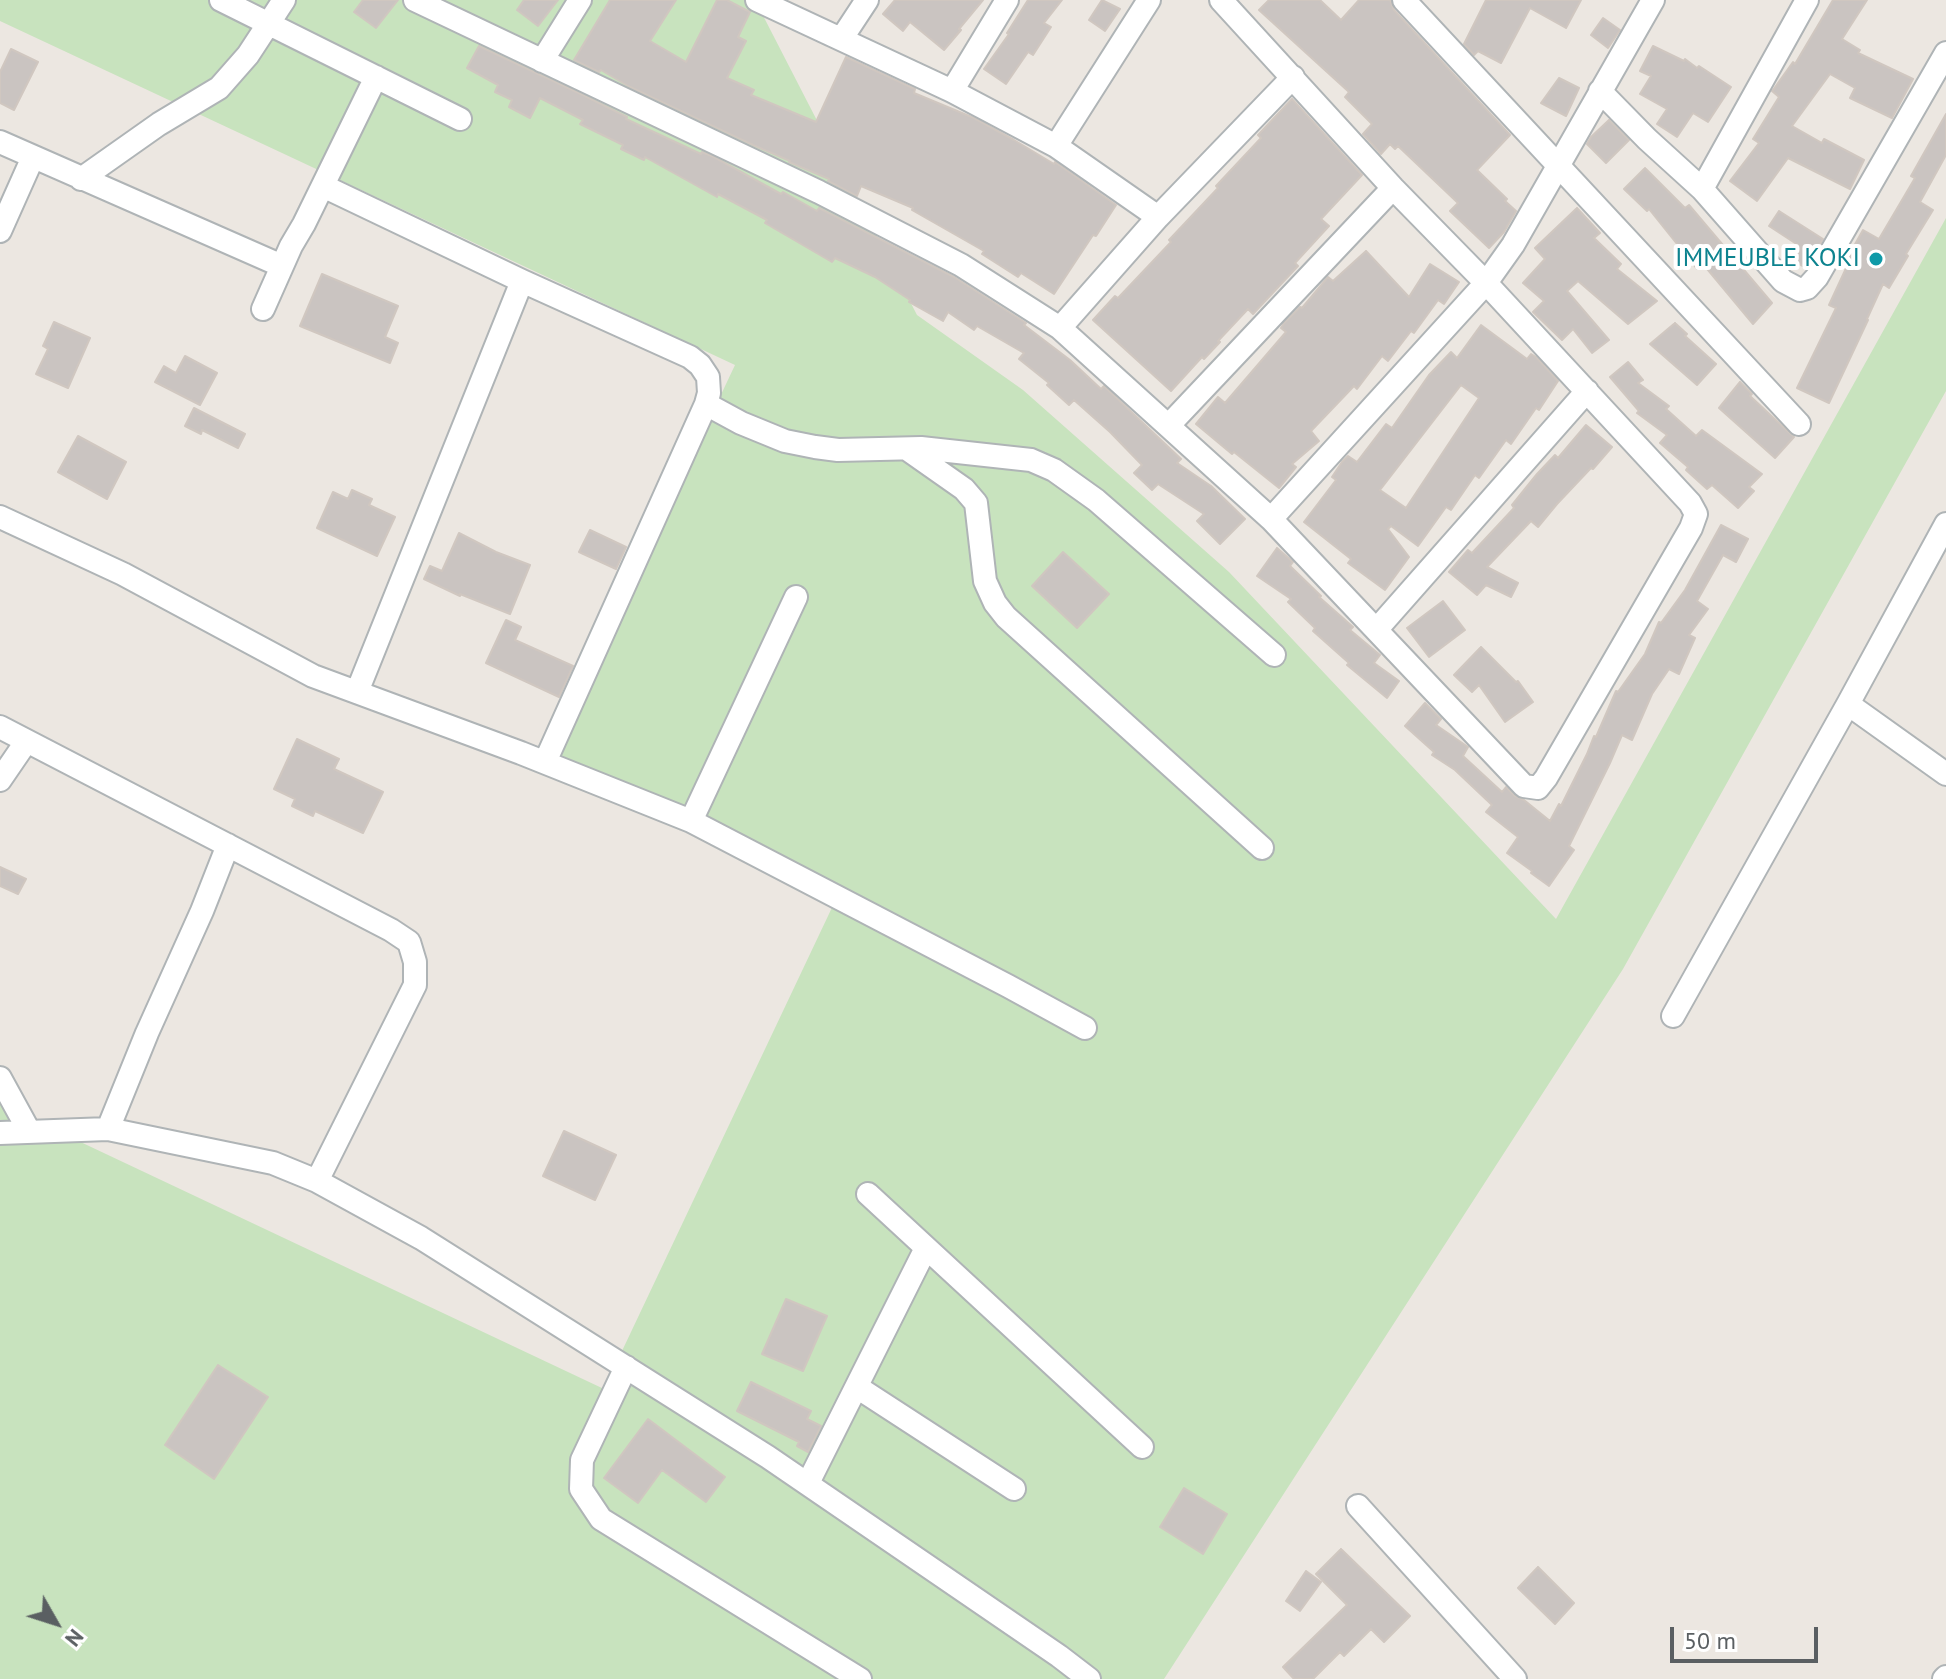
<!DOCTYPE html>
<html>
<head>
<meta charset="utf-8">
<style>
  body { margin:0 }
  #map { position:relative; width:1946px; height:1679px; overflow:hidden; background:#ece7e1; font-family:"PT Sans",sans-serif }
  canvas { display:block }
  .north { position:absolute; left:16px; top:1583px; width:80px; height:80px; -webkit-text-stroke:6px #fff; paint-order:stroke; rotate:129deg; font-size:22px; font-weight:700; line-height:32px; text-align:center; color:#5a5f62 }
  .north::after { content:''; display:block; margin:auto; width:28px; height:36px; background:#5a5f62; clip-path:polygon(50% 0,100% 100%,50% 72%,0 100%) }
  .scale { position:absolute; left:1670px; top:1627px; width:148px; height:36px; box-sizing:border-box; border:4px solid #5a5f62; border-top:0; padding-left:10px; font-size:24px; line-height:28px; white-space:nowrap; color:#5a5f62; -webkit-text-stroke:6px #fff; paint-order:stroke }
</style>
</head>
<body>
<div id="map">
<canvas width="1946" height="1679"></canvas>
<div class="north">N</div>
<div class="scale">50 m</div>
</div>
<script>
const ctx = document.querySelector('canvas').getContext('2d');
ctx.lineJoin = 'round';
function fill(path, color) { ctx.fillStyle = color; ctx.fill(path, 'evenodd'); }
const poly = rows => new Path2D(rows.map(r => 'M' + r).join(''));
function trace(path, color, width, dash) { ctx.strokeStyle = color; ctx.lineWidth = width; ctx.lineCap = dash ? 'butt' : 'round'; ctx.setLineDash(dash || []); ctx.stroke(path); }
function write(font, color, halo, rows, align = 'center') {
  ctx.font = font + ' "PT Sans",sans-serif'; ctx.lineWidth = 8; ctx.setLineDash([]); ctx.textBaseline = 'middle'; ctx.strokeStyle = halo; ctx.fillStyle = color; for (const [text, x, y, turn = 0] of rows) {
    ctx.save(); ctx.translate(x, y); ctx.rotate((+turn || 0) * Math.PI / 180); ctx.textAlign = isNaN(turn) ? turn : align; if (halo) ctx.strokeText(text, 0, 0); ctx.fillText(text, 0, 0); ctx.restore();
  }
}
fill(poly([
  [0,0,755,0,917,315,1023,390,1229,572,1556,919,1946,218,1946,391,1623,969,1164,1679,0,1679,0,1104,604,1389,837,897,548,761,735,365,0,21]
]), '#c8e3be');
const building = poly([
  [363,0,398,0,376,28,354,12,363,0],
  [524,0,558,0,538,26,517,10,524,0],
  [610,0,676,0,650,41,686,62,717,0,727,0,750,12,738,37,746,41,727,78,754,90,751,95,816,122,846,57,915,89,914,93,974,118,1014,140,1054,164,1055,162,1116,205,1096,236,1093,235,1054,294,1021,273,1018,277,982,254,984,251,912,210,913,208,861,186,857,196,828,181,829,179,789,162,790,161,753,145,628,86,601,70,599,72,574,60,610,0],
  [895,0,983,0,959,29,961,30,944,50,910,22,903,31,883,14,895,0],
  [1028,0,1062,0,1044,23,1051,27,1033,55,1028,52,1006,84,984,69,1009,34,1007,33,1028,0],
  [1102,0,1120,9,1105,31,1089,20,1102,0],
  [1269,0,1320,0,1341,20,1359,0,1390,0,1394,10,1510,135,1477,170,1507,199,1505,201,1516,211,1504,232,1489,248,1450,211,1458,203,1398,146,1395,149,1390,144,1381,154,1363,134,1372,124,1345,97,1349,92,1259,10,1269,0],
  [1486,0,1581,0,1566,28,1530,8,1501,63,1478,51,1474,55,1464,44,1486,0],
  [1833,0,1867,0,1842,39,1860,50,1858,53,1913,79,1892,118,1850,98,1855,88,1830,74,1792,126,1822,143,1824,139,1864,160,1850,189,1788,158,1757,201,1730,181,1759,143,1753,139,1779,97,1772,91,1773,90,1793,62,1795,64,1833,0],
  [1603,18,1620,30,1608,48,1591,35,1603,18],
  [479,46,585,96,627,117,626,119,701,154,702,152,714,157,781,194,783,192,817,211,819,208,954,277,1026,323,1024,325,1070,360,1101,389,1104,386,1181,459,1177,463,1211,486,1245,519,1220,544,1197,521,1204,514,1158,484,1152,490,1134,473,1142,465,1110,432,1074,400,1069,405,1047,385,1049,383,1019,359,1024,353,977,326,974,330,948,312,943,321,909,302,910,300,875,277,835,258,832,262,765,223,767,220,718,194,717,197,645,157,644,160,621,149,623,145,580,124,583,120,540,98,530,118,509,107,512,100,495,92,498,85,467,68,479,46],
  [1653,46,1684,61,1685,59,1697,68,1699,66,1731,87,1708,122,1693,113,1677,137,1657,124,1667,109,1640,94,1651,76,1640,71,1653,46],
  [11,49,38,62,14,110,0,103,0,72,11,49],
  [1559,78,1579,88,1566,116,1541,103,1559,78],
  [1292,99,1362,175,1321,219,1329,226,1295,263,1298,266,1253,314,1248,309,1218,341,1220,342,1204,359,1202,357,1171,391,1093,320,1115,296,1118,298,1171,242,1169,240,1218,188,1216,186,1261,138,1258,135,1292,99],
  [1946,114,1946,155,1920,202,1933,210,1906,254,1908,256,1889,288,1883,284,1867,319,1868,320,1829,403,1797,388,1836,308,1829,305,1848,264,1845,262,1863,230,1879,239,1915,178,1911,176,1946,114],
  [1609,120,1629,140,1606,163,1587,144,1591,137,1609,120],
  [1645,168,1685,208,1689,205,1772,303,1753,324,1703,264,1697,269,1649,209,1647,211,1624,189,1645,168],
  [1577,208,1600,233,1594,238,1621,264,1617,269,1657,301,1628,324,1578,281,1567,291,1609,340,1592,353,1573,329,1562,340,1533,312,1544,301,1523,283,1545,259,1535,248,1577,208],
  [1779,211,1823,239,1806,268,1790,259,1798,245,1769,226,1779,211],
  [1366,251,1409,297,1430,264,1459,282,1444,304,1438,300,1414,333,1411,331,1388,361,1382,356,1357,389,1354,386,1311,431,1319,441,1292,464,1296,467,1279,488,1234,452,1232,454,1196,424,1218,397,1225,403,1286,332,1281,328,1284,323,1300,307,1302,308,1328,277,1333,281,1366,251],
  [322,274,398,306,385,337,398,343,390,363,300,326,322,274],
  [54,322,90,338,68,388,36,374,48,349,43,346,54,322],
  [1675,323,1687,334,1685,336,1716,364,1697,385,1650,344,1675,323],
  [1481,325,1527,359,1531,354,1536,357,1558,381,1539,410,1536,408,1511,444,1506,440,1479,478,1475,475,1451,510,1446,507,1418,546,1391,526,1388,529,1409,557,1385,590,1348,563,1351,559,1304,522,1336,480,1332,477,1342,462,1348,456,1357,462,1386,424,1392,428,1429,375,1451,352,1457,358,1481,325],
  [1461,385,1479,398,1406,508,1380,490,1461,385],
  [185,356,217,373,200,405,155,382,164,366,176,373,185,356],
  [1628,362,1643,380,1638,383,1669,406,1666,409,1696,436,1702,430,1762,474,1749,487,1754,491,1738,508,1712,485,1707,489,1686,470,1688,467,1660,443,1667,435,1637,413,1639,411,1610,377,1628,362],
  [1740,382,1752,394,1750,396,1794,437,1775,458,1719,408,1740,382],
  [194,408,245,434,238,448,202,430,201,434,185,426,194,408],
  [1586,425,1612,447,1593,469,1591,468,1557,504,1538,527,1531,521,1487,567,1518,583,1511,597,1486,585,1477,595,1449,572,1468,550,1472,553,1514,508,1512,505,1537,474,1555,455,1558,458,1586,425],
  [78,436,126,462,107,499,58,472,78,436],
  [352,490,372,499,369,505,395,517,377,556,317,528,333,492,348,499,352,490],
  [1721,525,1748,539,1736,562,1723,555,1697,601,1708,609,1689,635,1695,638,1679,674,1669,669,1652,694,1632,740,1622,735,1610,763,1569,846,1574,850,1549,886,1531,873,1532,871,1507,853,1518,837,1486,812,1492,805,1455,770,1432,755,1434,752,1405,726,1425,703,1441,719,1436,725,1468,747,1463,756,1502,792,1506,787,1515,796,1524,800,1550,821,1559,804,1561,806,1587,754,1594,736,1596,737,1616,691,1618,692,1645,654,1659,622,1661,623,1685,590,1721,525],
  [590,530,626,547,616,569,579,552,590,530],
  [459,533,496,552,530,565,510,614,460,594,460,596,424,579,430,566,442,571,459,533],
  [1277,548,1293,562,1290,566,1321,596,1319,597,1353,627,1350,630,1380,655,1374,663,1399,681,1387,698,1347,665,1349,663,1313,631,1315,628,1288,602,1291,599,1257,576,1277,548],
  [1063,552,1109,594,1077,628,1032,586,1063,552],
  [1443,601,1465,630,1429,657,1407,628,1443,601],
  [506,620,521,627,515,640,573,666,559,697,486,663,506,620],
  [1481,647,1516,682,1518,681,1533,702,1505,722,1479,685,1472,692,1454,675,1481,647],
  [297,739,339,759,334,769,383,792,363,833,315,811,313,816,292,806,295,799,274,789,297,739],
  [0,867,26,879,18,894,0,886,0,867],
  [564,1131,616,1155,595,1200,543,1176,564,1131],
  [786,1299,827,1316,803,1371,762,1354,786,1299],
  [218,1365,268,1397,214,1479,165,1445,218,1365],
  [751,1382,811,1411,807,1419,821,1426,808,1452,797,1446,799,1442,737,1411,751,1382],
  [648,1419,725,1477,706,1502,662,1470,638,1503,604,1478,648,1419],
  [1184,1488,1227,1514,1203,1554,1160,1527,1184,1488],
  [1341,1549,1410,1616,1384,1642,1371,1629,1344,1656,1340,1652,1313,1679,1294,1679,1283,1667,1347,1605,1316,1574,1341,1549],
  [1538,1567,1574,1603,1555,1624,1518,1588,1538,1567],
  [1306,1571,1321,1582,1300,1611,1286,1601,1306,1571]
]);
fill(building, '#cac4c1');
trace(building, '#d0c7c0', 2);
const minor = poly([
  [221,0,460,119],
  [415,0,819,192,961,265,1060,328,1271,519,1524,786,1538,788,1546,778,1691,528,1696,514,1690,503,1486,283,1393,188,1221,0],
  [757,0,952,91,1056,146,1158,217],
  [1404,0,1799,424],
  [842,38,867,0],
  [542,61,580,0],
  [952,91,1007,0],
  [1600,91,1647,139,1702,189,1783,281,1800,290,1807,288,1817,277,1946,53],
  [0,142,282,266],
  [1056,146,1149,0],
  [81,179,159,124,219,88,248,55,284,0],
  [323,186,522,281,690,357,700,365,708,377,709,393,706,404,545,762],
  [1702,189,1807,0],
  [0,231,33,157],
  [263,309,291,246,304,224,376,77],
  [1060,328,1158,217,1293,77],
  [706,404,741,423,785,441,815,447,838,450,921,448,1031,460,1054,470,1096,500,1274,655],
  [1169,425,1393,188],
  [907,449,964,489,976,503,985,581,995,603,1006,617,1262,848],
  [0,517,123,574,313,676,521,753,691,821,1008,986,1085,1028],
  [1271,519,1486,283,1513,245,1653,0],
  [1377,629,1587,391],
  [357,692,522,281],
  [1848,704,1946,774],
  [0,727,391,930,409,942,415,962,415,985,317,1181],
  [0,780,26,742],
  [691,821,796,597],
  [1673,1016,1848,704,1946,524],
  [0,1078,29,1131],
  [108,1129,147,1033,202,911,228,845],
  [0,1133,108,1129,273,1163,317,1181,421,1238,768,1457,1059,1656,1089,1679],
  [868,1194,1142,1447],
  [626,1367,582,1460,581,1489,601,1519,860,1679],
  [857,1387,1014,1489],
  [808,1483,926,1248],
  [1358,1506,1515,1679],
  [1944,1679,1946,1677]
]);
trace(minor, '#afb4b6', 26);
trace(minor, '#fff', 22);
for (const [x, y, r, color] of [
  [1876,259,8,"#0f9aa8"]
]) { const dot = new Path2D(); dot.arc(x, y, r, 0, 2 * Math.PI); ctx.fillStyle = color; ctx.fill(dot); trace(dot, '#fff', 3); }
write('26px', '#0d838f', '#fff', [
  ["IMMEUBLE KOKI",1860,259]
], 'right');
</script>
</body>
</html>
